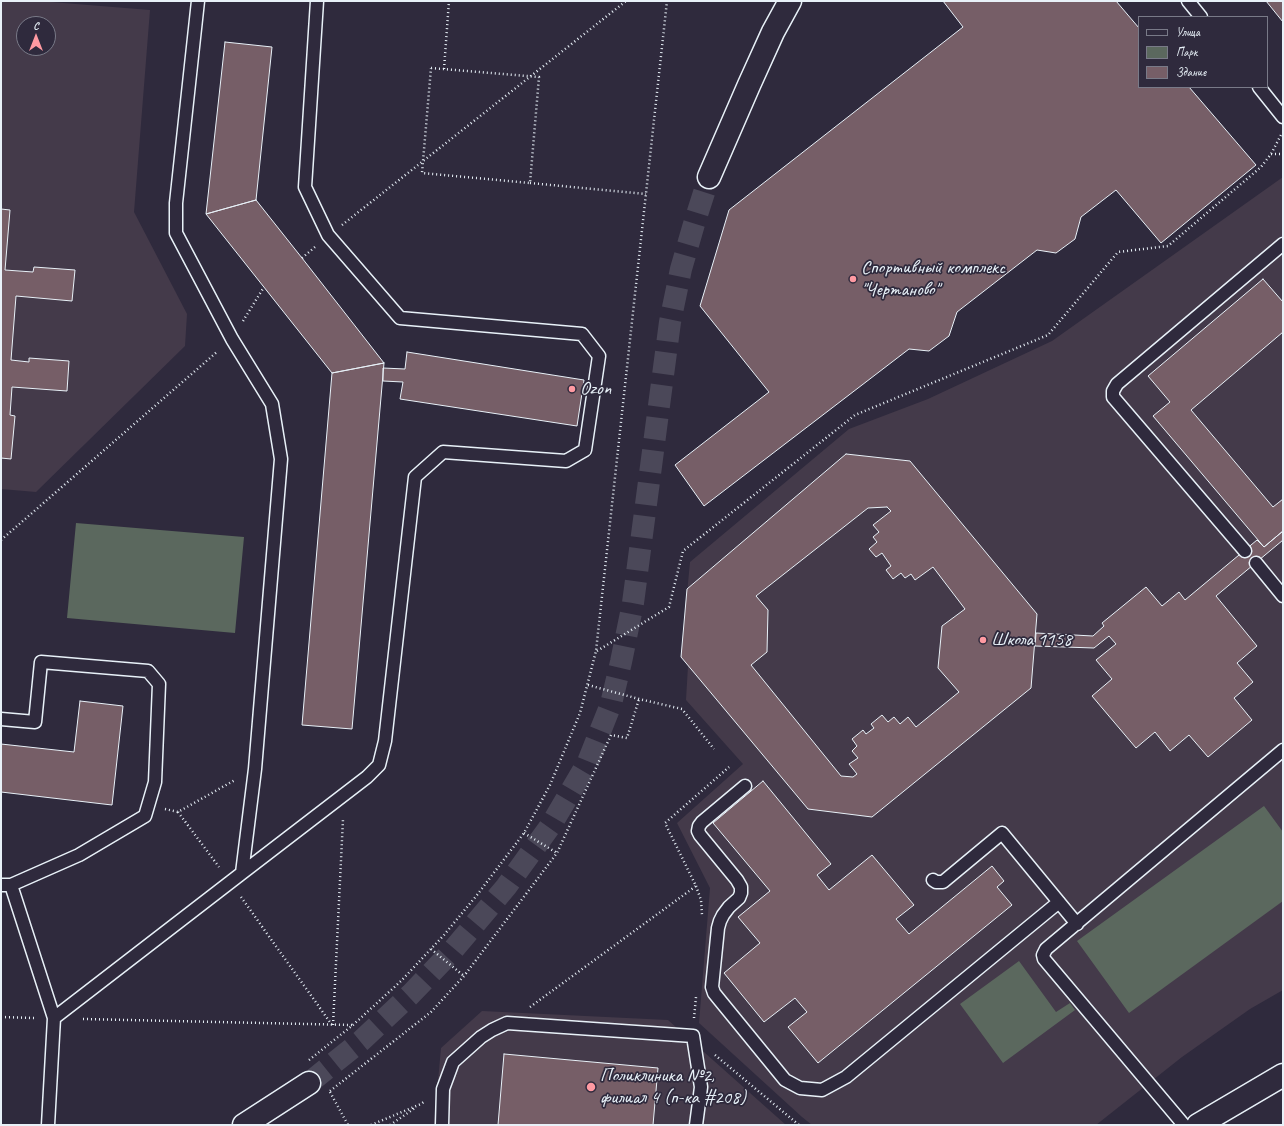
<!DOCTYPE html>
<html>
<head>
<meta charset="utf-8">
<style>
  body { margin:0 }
  #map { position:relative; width:1284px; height:1126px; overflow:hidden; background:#2f2a3d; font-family:Caveat,sans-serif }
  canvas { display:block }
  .frame { position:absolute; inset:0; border:2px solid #e8f1f8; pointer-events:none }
  .legend { position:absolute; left:1138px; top:16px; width:130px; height:72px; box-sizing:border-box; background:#2f2a3d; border:1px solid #797a88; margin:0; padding:5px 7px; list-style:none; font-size:12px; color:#e8f1f8 }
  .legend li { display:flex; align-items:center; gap:8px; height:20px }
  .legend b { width:20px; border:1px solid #797a88 }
  .north { position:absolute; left:16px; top:16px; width:40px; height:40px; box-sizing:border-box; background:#2f2a3d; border:1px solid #797a88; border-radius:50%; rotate:0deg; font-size:11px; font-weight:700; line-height:16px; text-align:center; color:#e8f1f8 }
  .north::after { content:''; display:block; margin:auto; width:14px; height:18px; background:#ff9aa2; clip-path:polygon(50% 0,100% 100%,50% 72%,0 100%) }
</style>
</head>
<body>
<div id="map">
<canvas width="1284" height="1126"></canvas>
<div class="frame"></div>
<ul class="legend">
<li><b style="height:5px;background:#2f2a3d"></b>Улица</li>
<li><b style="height:11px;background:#5b685e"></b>Парк</li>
<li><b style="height:11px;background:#765e67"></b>Здание</li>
</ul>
<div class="north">С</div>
</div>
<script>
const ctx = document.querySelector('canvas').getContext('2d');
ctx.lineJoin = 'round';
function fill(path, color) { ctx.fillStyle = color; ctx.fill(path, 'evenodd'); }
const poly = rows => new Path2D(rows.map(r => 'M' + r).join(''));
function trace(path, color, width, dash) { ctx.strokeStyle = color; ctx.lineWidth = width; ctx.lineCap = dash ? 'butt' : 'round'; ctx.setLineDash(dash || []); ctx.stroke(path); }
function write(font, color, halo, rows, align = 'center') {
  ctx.font = font + ' Caveat,sans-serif'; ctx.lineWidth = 3.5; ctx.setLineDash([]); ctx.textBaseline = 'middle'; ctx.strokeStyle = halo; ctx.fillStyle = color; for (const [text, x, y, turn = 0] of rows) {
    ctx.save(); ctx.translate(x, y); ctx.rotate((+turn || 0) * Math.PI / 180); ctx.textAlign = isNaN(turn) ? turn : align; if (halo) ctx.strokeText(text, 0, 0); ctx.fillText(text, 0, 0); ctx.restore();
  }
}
fill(poly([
  [1,1,39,1,150,10,134,212,187,314,185,346,36,492,1,489],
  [24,24,48,24,48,48,24,48],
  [1283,177,1283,990,1250,1009,1182,1057,1096,1125,812,1125,802,1117,699,1023,710,888,677,823,743,764,686,700,688,666,681,657,690,562,849,429,928,399,1052,341],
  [482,1011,668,1020,786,1125,434,1125,441,1048]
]), '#443a4a');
fill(poly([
  [76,523,244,537,235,633,67,618],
  [1264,806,1283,832,1283,901,1129,1013,1077,941],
  [1019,961,1056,1012,1070,1003,1075,1010,1003,1063,960,1004]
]), '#5b685e');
const building = poly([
  [943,1,1116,1,1139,28,1139,87,1189,87,1256,165,1161,243,1116,190,1081,217,1075,239,1056,253,1037,250,957,312,949,336,929,351,909,349,704,506,675,465,769,392,700,306,729,210,963,27,943,1],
  [1266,1,1283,1,1283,22,1266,1],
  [225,42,272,47,256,200,206,214,225,42],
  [256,200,302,258,384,363,332,373,206,214,256,200],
  [1,209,10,210,5,270,33,272,34,267,75,270,72,301,16,296,11,360,29,362,29,358,69,361,67,391,12,387,10,415,15,416,11,459,1,458,1,209],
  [1263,279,1283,302,1283,332,1191,410,1273,507,1283,499,1283,531,1264,547,1153,416,1170,402,1148,376,1263,279],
  [407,352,584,380,577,426,400,399,403,382,383,381,383,368,405,369,407,352],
  [384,363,352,729,302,725,332,373,384,363],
  [846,454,910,461,1037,614,1031,688,872,817,808,809,681,657,687,589,846,454],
  [887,507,891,511,873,525,879,532,873,537,877,542,869,549,876,557,882,553,891,566,886,570,893,579,901,573,905,578,911,574,915,580,933,567,965,609,942,626,938,668,959,692,916,727,908,717,900,724,894,717,888,722,882,715,871,724,874,728,866,734,863,730,852,739,857,746,852,751,858,758,849,764,857,774,853,777,841,776,751,665,767,652,768,610,756,596,868,508,887,507],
  [1283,531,1283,540,1216,596,1257,646,1237,663,1253,682,1234,698,1252,720,1208,757,1189,735,1170,751,1155,732,1136,748,1092,696,1112,679,1096,660,1116,644,1109,636,1094,648,1035,646,1036,633,1093,636,1104,626,1102,623,1146,587,1162,606,1179,592,1185,600,1257,540,1264,547,1283,531],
  [80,701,123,706,112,805,1,792,1,744,74,752,80,701],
  [763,781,831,864,817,875,829,890,872,855,914,905,896,919,909,934,992,866,1004,881,997,887,1012,905,818,1063,788,1027,807,1012,795,998,764,1022,724,973,760,943,738,917,770,891,713,823,763,781],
  [504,1054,658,1068,653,1125,498,1125,504,1054]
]);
fill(building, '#765e67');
trace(building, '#e8f1f8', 1);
trace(poly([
  [309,1083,361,1041,411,994,453,950,506,887,551,825,588,762,611,704,621,662,633,603,670,322,681,269,694,224,709,177]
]), '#4b4859', 22, [22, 11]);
const service = poly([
  [1188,1,1201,17],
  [1259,87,1283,117],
  [1245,551,1113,397,1113,391,1117,384,1283,244],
  [1256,563,1283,596],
  [1,719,35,722,41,662,148,671,159,684,155,782,145,816,79,855,11,885],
  [745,786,702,822,699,826,698,831,700,835,737,880,741,887,741,893,739,898,729,907,723,915,720,921,718,928,712,987,714,993,718,998,785,1080,800,1088,822,1090,846,1077,1059,902],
  [242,873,367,777,379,765,385,741,415,477,443,452,566,461,585,450,599,356,582,334,400,318,328,235,305,187,317,1],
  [933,880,936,882,943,882,1002,833,1077,924],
  [1,885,11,885,54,1018,48,1125],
  [54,1018,242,873,255,769,281,459,272,404,232,339,176,233,176,203,198,1],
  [442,1125,443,1089,453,1062,481,1037,492,1030,507,1023,693,1036,701,1087,696,1125],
  [1184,1125,1044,959,1043,955,1046,949,1283,750]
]);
const minor = poly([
  [709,177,749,85,773,32,790,1],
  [244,1125,309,1083]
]);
const tertiary = poly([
  [1198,1125,1283,1075]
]);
trace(service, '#e8f1f8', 15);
trace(minor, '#e8f1f8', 25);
trace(tertiary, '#e8f1f8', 25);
trace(poly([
  [431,68,539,77,530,183,422,173,431,68],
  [444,69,449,1],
  [1271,154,1283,154],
  [530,183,646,194],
  [342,225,626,1],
  [302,258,315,247],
  [243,321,264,287],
  [1,540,218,351],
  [597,651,669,607,683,551,855,415,1048,335,1118,252,1168,246,1261,167,1271,154,1281,135],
  [588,685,639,699,682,709,714,749],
  [165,809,178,812,235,780],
  [178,812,219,867],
  [524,833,557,853],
  [696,886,701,900,702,915],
  [241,897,332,1025],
  [431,949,464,976],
  [530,1007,696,886,665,823,729,767],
  [1,1017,34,1018],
  [694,1018,696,997],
  [83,1019,352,1025],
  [333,1025,343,819],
  [715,1055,799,1125],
  [309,1060,353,1025,401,981,444,935,477,895,524,833,550,785,580,713,596,651,667,1],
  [330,1091,431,1012,464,976,557,853,611,735,627,738,639,699],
  [330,1092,348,1125],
  [371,1125,421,1104,425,1101],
  [390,1125,415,1108]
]), '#e8f1f8', 2.5, [1, 3]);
trace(service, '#2f2a3d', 12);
trace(minor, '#2f2a3d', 22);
trace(tertiary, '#2f2a3d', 22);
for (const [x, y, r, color] of [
  [853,279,4,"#ff9aa2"],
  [572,389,4,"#ff9aa2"],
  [983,640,4,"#ff9aa2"],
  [591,1087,5,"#ff9aa2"]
]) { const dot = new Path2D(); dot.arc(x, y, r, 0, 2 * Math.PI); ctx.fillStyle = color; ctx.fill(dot); trace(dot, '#2f2a3d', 1.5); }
write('19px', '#e8f1f8', '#2f2a3d', [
  ["Спортивный комплекс",861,268],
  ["\"Чертаново\"",861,290],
  ["Ozon",580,389],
  ["Школа 1158",991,640],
  ["Поликлиника №2,",600,1076],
  ["филиал 4 (п-ка #208)",600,1098]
], 'left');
</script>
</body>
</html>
